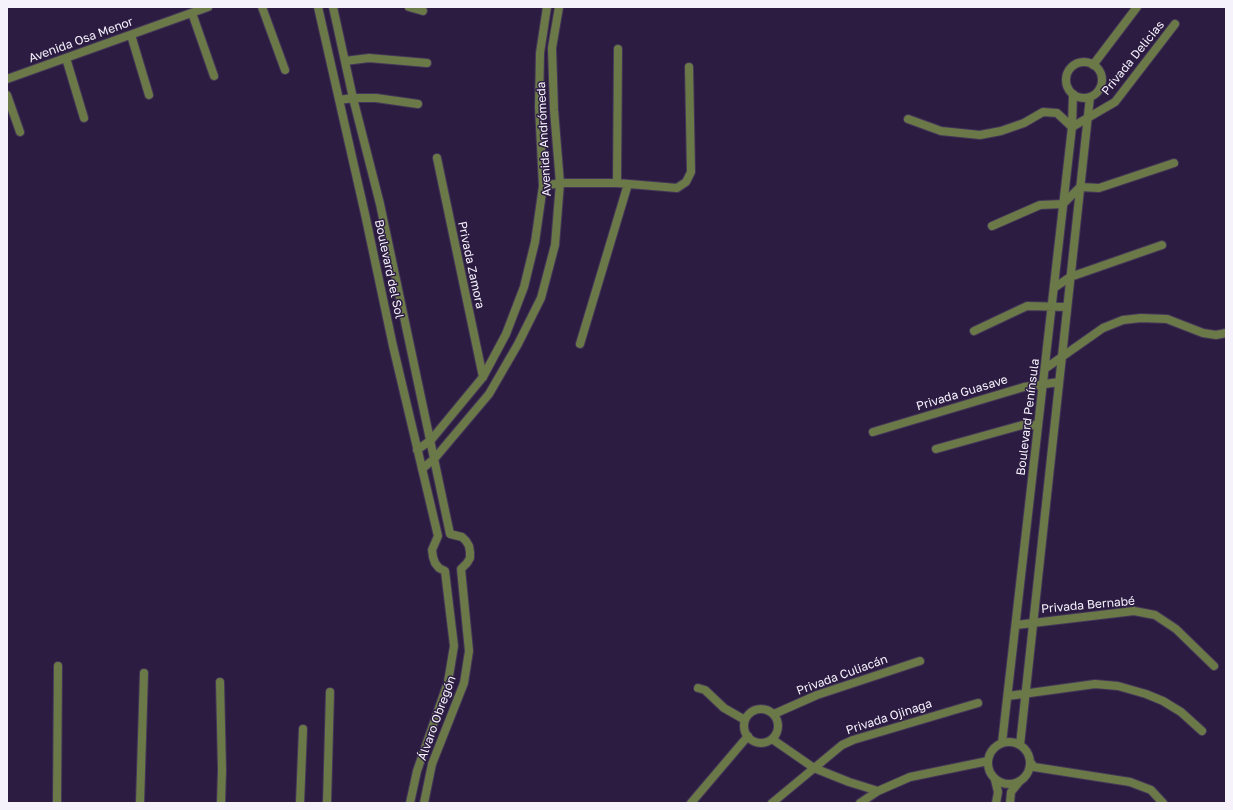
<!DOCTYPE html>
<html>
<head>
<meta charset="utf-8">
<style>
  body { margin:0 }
  #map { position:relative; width:1233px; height:810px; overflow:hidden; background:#2c1c42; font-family:"Golos Text",sans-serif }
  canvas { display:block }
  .frame { position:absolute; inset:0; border:8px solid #f5f2fc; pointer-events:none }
</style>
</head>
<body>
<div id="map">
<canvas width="1233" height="810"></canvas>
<div class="frame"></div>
</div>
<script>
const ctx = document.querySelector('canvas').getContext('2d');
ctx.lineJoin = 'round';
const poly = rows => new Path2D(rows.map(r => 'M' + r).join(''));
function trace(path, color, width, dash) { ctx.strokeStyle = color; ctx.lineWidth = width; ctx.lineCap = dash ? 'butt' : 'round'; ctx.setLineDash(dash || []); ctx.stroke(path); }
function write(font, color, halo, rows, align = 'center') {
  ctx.font = font + ' "Golos Text",sans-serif'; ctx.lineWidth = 3; ctx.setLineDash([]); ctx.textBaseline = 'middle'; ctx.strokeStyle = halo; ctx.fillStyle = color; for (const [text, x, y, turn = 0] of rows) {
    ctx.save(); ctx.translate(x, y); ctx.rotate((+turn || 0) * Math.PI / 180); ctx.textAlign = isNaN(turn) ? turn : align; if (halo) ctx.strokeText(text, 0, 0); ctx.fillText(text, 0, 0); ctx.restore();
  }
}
const street = poly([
  [262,7,285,70],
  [318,7,365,214,393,346,438,536,432,550,433,557,435,563,439,568,445,571,454,646,448,682,417,771,410,803],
  [333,7,353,98,380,204,450,534,462,537,466,541,469,546,470,552,470,558,467,563,461,569,469,651,464,683,432,764,424,803],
  [409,7,423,11],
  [192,13,214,76],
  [131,35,149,95],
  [66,58,84,118],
  [345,61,369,58,427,63],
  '1066 80a18 18 0 1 1 36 0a18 18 0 1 1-36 0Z',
  [1093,65,1137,7],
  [7,79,208,7],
  [7,95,20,132],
  [339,100,353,98,376,98,418,104],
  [908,119,941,131,980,135,1001,131,1024,123,1043,112,1057,113,1072,127,1115,102,1175,24],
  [437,158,483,377],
  [617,183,618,49],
  [543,186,560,183,617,183,677,188,686,182,691,172,689,67],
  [992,226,1040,205,1063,204,1080,187,1099,188,1174,163],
  [1054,288,1070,277,1162,245],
  [974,331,1027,306,1067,307],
  [580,344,628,184],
  [1046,368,1103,328,1123,320,1141,318,1167,319,1203,333,1216,335,1226,333],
  [873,432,1024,387,1059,382],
  [936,449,1026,424,1038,426],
  [417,450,431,440,483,377,506,334,524,287,535,242,543,186,539,107,540,53,547,7],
  [422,469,435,458,489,394,518,344,541,298,555,245,560,183,554,110,552,48,559,7],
  [1016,625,1134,611,1155,615,1176,629,1214,666],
  [220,682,222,770,221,803],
  [698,688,705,690,724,708,745,720],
  [1008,696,1095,684,1118,686,1146,694,1163,701,1181,712,1202,731],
  '744 726a17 17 0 1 1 34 0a17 17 0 1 1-34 0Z',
  [774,714,817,695,920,661],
  [772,739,814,768,849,782,878,791],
  '988 763a21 21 0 1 1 42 0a21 21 0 1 1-42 0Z',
  [1002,743,1072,127,1073,94],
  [1020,745,1090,97],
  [1031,763,1034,767,1130,782,1151,790,1163,803],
  [995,780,998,792,996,803],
  [57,803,58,666],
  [140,803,144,673],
  [300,803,303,729],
  [327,803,330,692],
  [691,803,748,736],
  [772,803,842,745,853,740,978,703],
  [860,803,878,791,910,777,988,761],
  [1010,803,1011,792,1019,782]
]);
trace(street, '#443658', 10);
trace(street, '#6b7847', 8);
write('12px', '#f5f2fc', '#2c1c42', [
  ["Avenida Osa Menor",81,40,-20],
  ["Privada Delicias",1133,58,-51],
  ["Avenida Andrómeda",544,139,-93],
  ["Privada Zamora",471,265,78],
  ["Boulevard del Sol",389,269,78],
  ["Privada Guasave",962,393,-17],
  ["Boulevard Península",1028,417,-83],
  ["Privada Bernabé",1088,605,-5],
  ["Privada Culiacán",842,675,-20],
  ["Privada Ojinaga",889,717,-18],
  ["Álvaro Obregón",437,718,-70]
]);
</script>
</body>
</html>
